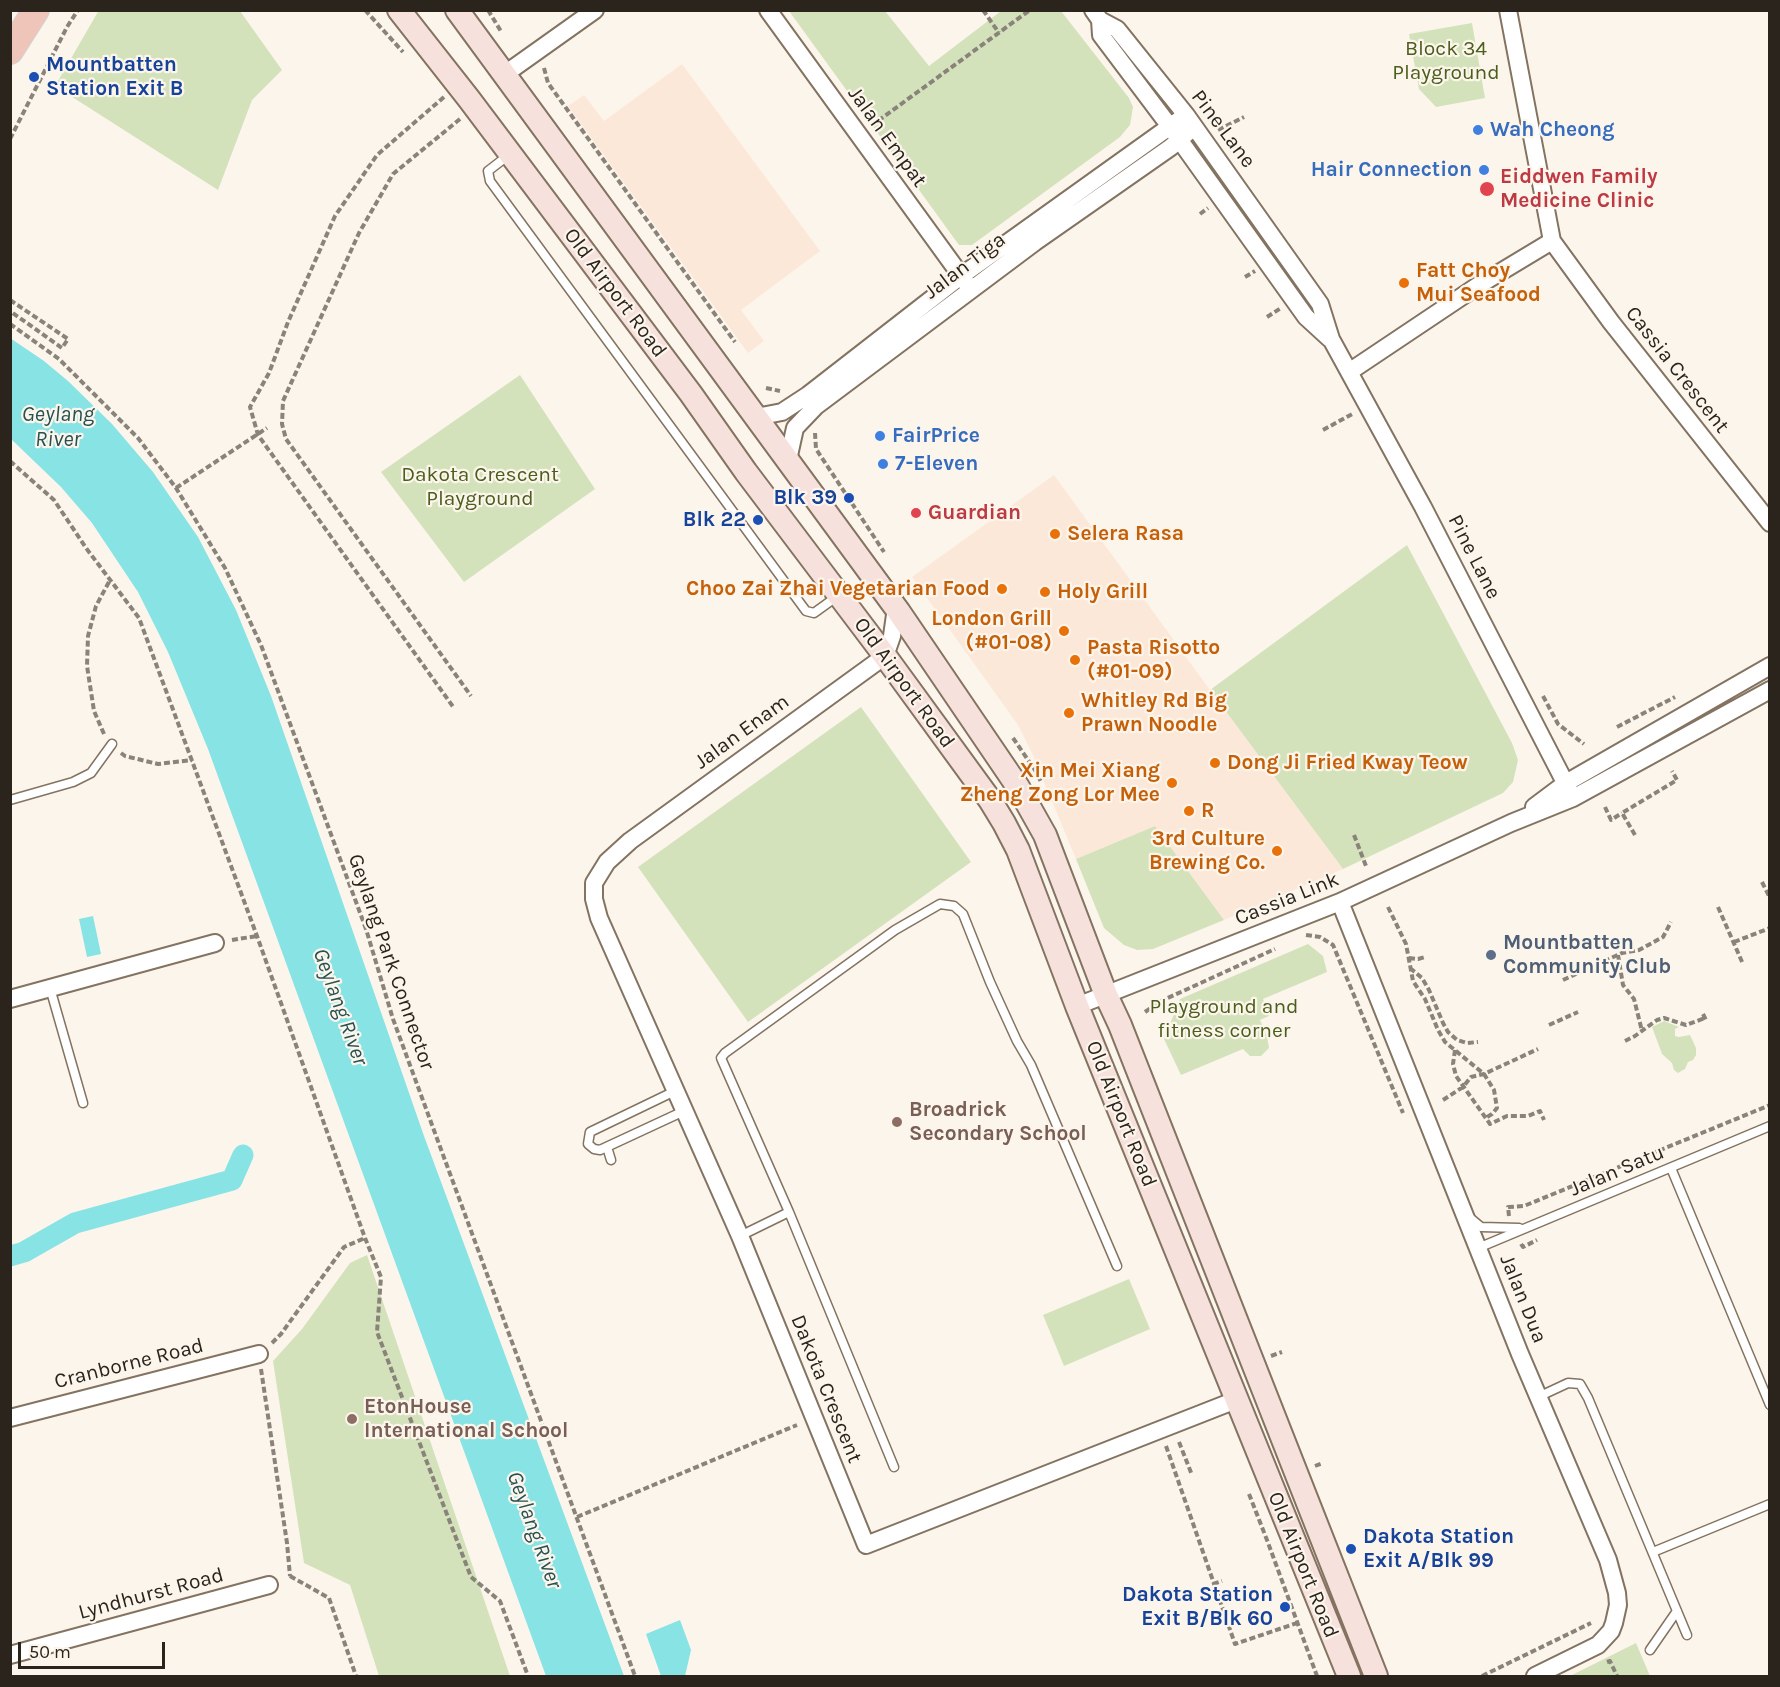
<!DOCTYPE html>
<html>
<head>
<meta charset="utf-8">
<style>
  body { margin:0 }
  #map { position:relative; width:1780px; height:1687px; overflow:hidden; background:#fcf5ec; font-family:Karla,sans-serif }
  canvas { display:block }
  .frame { position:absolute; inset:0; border:12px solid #2a241c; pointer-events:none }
  .scale { position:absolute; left:18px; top:1642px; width:147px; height:27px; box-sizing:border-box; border:3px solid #2a241c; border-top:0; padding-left:8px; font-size:18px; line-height:21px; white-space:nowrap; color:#2a241c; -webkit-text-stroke:4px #fcf5ec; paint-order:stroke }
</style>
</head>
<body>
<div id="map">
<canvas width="1780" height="1687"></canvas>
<div class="frame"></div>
<div class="scale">50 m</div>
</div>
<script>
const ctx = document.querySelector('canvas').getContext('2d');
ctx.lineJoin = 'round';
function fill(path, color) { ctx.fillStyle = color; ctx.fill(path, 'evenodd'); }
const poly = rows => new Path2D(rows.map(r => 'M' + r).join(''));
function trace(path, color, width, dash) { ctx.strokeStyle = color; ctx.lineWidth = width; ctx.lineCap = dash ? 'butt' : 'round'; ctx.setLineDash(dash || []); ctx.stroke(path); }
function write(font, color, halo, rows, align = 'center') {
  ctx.font = font + ' Karla,sans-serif'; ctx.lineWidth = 4.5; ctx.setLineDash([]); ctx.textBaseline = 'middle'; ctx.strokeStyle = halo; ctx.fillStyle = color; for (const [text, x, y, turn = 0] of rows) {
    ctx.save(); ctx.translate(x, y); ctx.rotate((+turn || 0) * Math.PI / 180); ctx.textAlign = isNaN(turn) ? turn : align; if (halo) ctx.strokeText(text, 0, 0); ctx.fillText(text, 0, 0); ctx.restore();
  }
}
fill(poly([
  [682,64,820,251,741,310,764,341,748,353,568,106,584,95,604,121],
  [1054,475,1210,690,1343,869,1224,920,1155,826,1076,859,1032,753,1018,725,912,577]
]), '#fce8d9');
fill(poly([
  [99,10,240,11,282,70,252,100,218,190,55,86],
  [789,11,885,11,929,66,1001,11,1061,11,1129,98,1133,107,1130,125,1120,137,972,245,959,245],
  [1472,23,1485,98,1436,107,1419,89,1409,34],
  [520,375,595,489,464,582,381,472],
  [1407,545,1512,743,1518,760,1513,782,1503,793,1343,869,1210,690],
  [861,707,971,862,748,1022,638,867],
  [1155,826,1224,920,1153,949,1137,950,1124,945,1104,928,1076,859],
  [1308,944,1323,956,1327,972,1263,999,1269,1016,1260,1020,1267,1036,1269,1048,1261,1056,1250,1056,1243,1049,1181,1075,1164,1039,1180,999],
  [1664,1021,1679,1027,1675,1029,1675,1036,1679,1037,1690,1035,1696,1048,1696,1055,1693,1060,1688,1062,1685,1069,1678,1073,1674,1070,1672,1063,1662,1054,1652,1027],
  [367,1255,510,1676,379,1676,350,1585,304,1563,273,1361,302,1329,350,1263],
  [1129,1279,1150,1329,1064,1366,1043,1315],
  [1636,1643,1650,1676,1570,1676]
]), '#d4e2bb');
fill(poly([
  [10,338,44,361,68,381,112,424,153,472,198,537,236,610,271,696,424,1136,624,1676,546,1676,208,749,168,652,138,592,92,523,61,487,11,439],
  [93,916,101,954,87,957,79,919],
  [680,1620,691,1650,685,1676,661,1676,646,1634]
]), '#87e3e4');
trace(poly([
  [10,1256,24,1252,75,1223,232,1180,243,1155]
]), '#87e3e4', 21);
const service = poly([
  [510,154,488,171,490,181,806,611,814,613,839,595],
  [10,800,73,782,91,773,112,744],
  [50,988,83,1103],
  [675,1091,590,1132,588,1144,594,1149,600,1150,684,1111],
  [607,1147,611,1160],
  [1671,1168,1770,1405],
  [1469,1217,1481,1227,1519,1228],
  [740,1236,789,1212],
  [1478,1248,1770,1126],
  [1538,1397,1568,1383,1580,1384,1588,1398,1687,1635],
  [894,1467,789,1212,721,1058,725,1053,895,930,940,904,954,906,963,914,990,982,1017,1041,1031,1065,1117,1266],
  [1653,1552,1770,1504],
  [1650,1650,1677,1611]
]);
const minor = poly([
  [768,10,967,284],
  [1093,10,1100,20,1117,29,1186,115,1320,304,1331,339,1423,507,1573,798],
  [1508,10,1552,241,1611,322,1770,523],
  [1100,20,1101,35,1171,128,1306,317,1330,339],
  [505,74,595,10],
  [1349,372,1479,285,1552,241],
  [756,417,782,412,808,395,961,276,1186,115],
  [788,460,795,428,816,406,1035,242,1171,147,1194,127],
  [896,608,892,636,885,656,630,841,607,862,594,883,594,899,599,918,740,1236,866,1545,1236,1400],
  [1534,807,1566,783,1770,666],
  [1340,902,1520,1354,1608,1560,1617,1593,1618,1605,1614,1623,1611,1631,1598,1645,1535,1676],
  [10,999,215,943],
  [1077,1006,1340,902,1511,823,1573,798,1770,690],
  [10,1418,259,1354],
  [10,1655,269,1585]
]);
const secondary = poly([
  [399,10,469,99,691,394,746,472,885,656,990,800,1004,823,1018,850,1077,1006,1349,1676],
  [457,10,899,612,1018,787,1045,835,1106,995,1120,1025,1376,1676]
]);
const primary = poly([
  [10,51,36,10]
]);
trace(service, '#837360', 11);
trace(minor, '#837360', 20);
trace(secondary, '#837360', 26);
trace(primary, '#d4d3d2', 28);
trace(poly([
  [365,10,403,52],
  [488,10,502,33],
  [983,10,999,33],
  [544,68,548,83,735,342],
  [444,97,377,155,335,216,288,322,269,373,250,407,258,435,454,708],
  [460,119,393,174,359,233,283,401,282,424,286,439,471,696],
  [871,126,1030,10],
  [1218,130,1244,117],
  [10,139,67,27,78,10],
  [1200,214,1208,208],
  [1245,277,1255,271],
  [10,300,68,339,62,348,10,311],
  [1267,317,1281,308],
  [10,324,59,359,138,438,176,488,225,568,261,645,366,929,393,1019,635,1676],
  [766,388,780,391],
  [1323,430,1354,413],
  [815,433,816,449,884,552],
  [10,461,54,500,86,548,139,618,257,936,365,1238,381,1277,377,1332,471,1577,500,1601,528,1676],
  [176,488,267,428],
  [1543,696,1558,724,1584,744],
  [1617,727,1675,697],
  [104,734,94,711,87,666,88,636,96,606,110,580],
  [1013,738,1037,773,1041,782],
  [121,753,125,756,158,764,192,760],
  [1605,807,1611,820,1622,813],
  [1354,835,1366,866],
  [1635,835,1622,813,1677,780,1672,771],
  [1762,882,1770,898],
  [1388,907,1406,944,1413,981,1425,999,1438,1030,1445,1042,1484,1074,1494,1090,1497,1108,1492,1114,1487,1117],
  [1718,907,1743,964],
  [1306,935,1320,937,1333,945,1403,1113],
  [232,940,257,936],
  [1734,942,1770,928],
  [1618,955,1623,985,1634,999,1642,1031],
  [1409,958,1418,959,1425,957],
  [1410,968,1422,978,1429,990,1443,1023,1448,1032,1457,1040,1467,1043,1478,1042],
  [1563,980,1622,953,1639,950,1663,937,1671,922],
  [1145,1012,1159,1002,1275,949],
  [1703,1014,1707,1022],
  [1549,1025,1578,1012],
  [1625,1041,1635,1036,1657,1020,1664,1018,1686,1025,1705,1018],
  [1455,1050,1453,1064,1456,1076,1490,1124,1507,1116,1528,1116,1540,1111,1544,1120],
  [1443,1100,1463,1087,1471,1077,1484,1074,1538,1049],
  [1509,1216,1508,1207,1524,1206,1770,1105],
  [1521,1244,1523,1247,1537,1240],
  [272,1343,281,1334,344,1247,365,1238],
  [1271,1356,1282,1352],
  [261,1369,287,1543,290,1576],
  [1179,1442,1192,1475],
  [1166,1446,1235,1644,1297,1623],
  [1315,1466,1323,1463],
  [1249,1494,1267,1540,1317,1676],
  [577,1517,797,1425],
  [290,1576,329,1598,356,1676],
  [1213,1584,1222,1581],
  [1607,1662,1610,1661,1617,1676],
  [1482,1676,1591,1623]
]), '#89837a', 4, [6, 3]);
trace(service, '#fff', 8);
trace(minor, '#fff', 16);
trace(secondary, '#f7e1dc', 22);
trace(primary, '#efc4b9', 26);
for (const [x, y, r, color] of [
  [34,77,6,"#1a4fb4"],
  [1478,130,6,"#3f7fe0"],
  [1484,170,6,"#3f7fe0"],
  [1487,189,8,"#e0444e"],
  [1404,283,6,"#e8710a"],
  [880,436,6,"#3f7fe0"],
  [883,464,6,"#3f7fe0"],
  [849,498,6,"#1a4fb4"],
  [916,513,6,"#e0444e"],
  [758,520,6,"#1a4fb4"],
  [1055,534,6,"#e8710a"],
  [1002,589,6,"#e8710a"],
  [1045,592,6,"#e8710a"],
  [1064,631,6,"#e8710a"],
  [1075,660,6,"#e8710a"],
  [1069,713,6,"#e8710a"],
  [1215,763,6,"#e8710a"],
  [1172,783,6,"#e8710a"],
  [1189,811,6,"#e8710a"],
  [1277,851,6,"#e8710a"],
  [1491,955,6,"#5c6f8a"],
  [897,1122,6,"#8d6e63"],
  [352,1419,6,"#8d6e63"],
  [1351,1549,6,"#1a4fb4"],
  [1285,1607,6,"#1a4fb4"]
]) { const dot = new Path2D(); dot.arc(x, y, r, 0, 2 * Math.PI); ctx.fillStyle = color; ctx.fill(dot); trace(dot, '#fcf5ec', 2); }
write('21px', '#4b5e1b', '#fcf5ec', [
  ["Block 34",1446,49],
  ["Playground",1446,73],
  ["Dakota Crescent",480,475],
  ["Playground",480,499],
  ["Playground and",1224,1007],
  ["fitness corner",1224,1031]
]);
write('bold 21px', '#164399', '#fcf5ec', [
  ["Mountbatten",46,65,"left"],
  ["Station Exit B",46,89,"left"],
  ["Blk 39",837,498],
  ["Blk 22",746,520],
  ["Dakota Station",1363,1537,"left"],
  ["Exit A/Blk 99",1363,1561,"left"],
  ["Dakota Station",1273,1595],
  ["Exit B/Blk 60",1273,1619]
], 'right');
write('21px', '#2a241c', '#fcf5ec', [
  ["Pine Lane",1223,129,53],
  ["Jalan Empat",887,137,54],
  ["Jalan Tiga",965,266,-37],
  ["Old Airport Road",615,293,53],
  ["Cassia Crescent",1677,370,52],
  ["Pine Lane",1474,557,63],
  ["Old Airport Road",904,683,54],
  ["Jalan Enam",742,732,-36],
  ["Cassia Link",1287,899,-22],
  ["Geylang Park Connector",391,962,71],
  ["Old Airport Road",1121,1114,68],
  ["Jalan Satu",1617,1171,-23],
  ["Jalan Dua",1523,1299,68],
  ["Cranborne Road",129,1364,-14],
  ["Dakota Crescent",826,1389,68],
  ["Old Airport Road",1303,1565,68],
  ["Lyndhurst Road",151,1594,-15]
]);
write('bold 21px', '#366cbe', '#fcf5ec', [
  ["Wah Cheong",1490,130],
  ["Hair Connection",1472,170,"right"],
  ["FairPrice",892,436],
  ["7-Eleven",895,464]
], 'left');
write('bold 21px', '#be3a42', '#fcf5ec', [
  ["Eiddwen Family",1500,177],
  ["Medicine Clinic",1500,201],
  ["Guardian",928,513]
], 'left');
write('bold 21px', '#c56008', '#fcf5ec', [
  ["Fatt Choy",1416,271],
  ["Mui Seafood",1416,295],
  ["Selera Rasa",1067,534],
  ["Choo Zai Zhai Vegetarian Food",990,589,"right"],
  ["Holy Grill",1057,592],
  ["London Grill",1052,619,"right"],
  ["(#01-08)",1052,643,"right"],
  ["Pasta Risotto",1087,648],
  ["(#01-09)",1087,672],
  ["Whitley Rd Big",1081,701],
  ["Prawn Noodle",1081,725],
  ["Dong Ji Fried Kway Teow",1227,763],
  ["Xin Mei Xiang",1160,771,"right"],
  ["Zheng Zong Lor Mee",1160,795,"right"],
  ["R",1201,811],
  ["3rd Culture",1265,839,"right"],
  ["Brewing Co.",1265,863,"right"]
], 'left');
write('bold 21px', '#4e5e75', '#fcf5ec', [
  ["Mountbatten",1503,943],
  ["Community Club",1503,967]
], 'left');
write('bold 21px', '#785e54', '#fcf5ec', [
  ["Broadrick",909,1110],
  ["Secondary School",909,1134],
  ["EtonHouse",364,1407],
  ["International School",364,1431]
], 'left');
write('italic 22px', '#265051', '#fcf5ec', [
  ["Geylang",58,415],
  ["River",58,440],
  ["Geylang River",340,1007,70],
  ["Geylang River",534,1530,70]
]);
</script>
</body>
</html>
